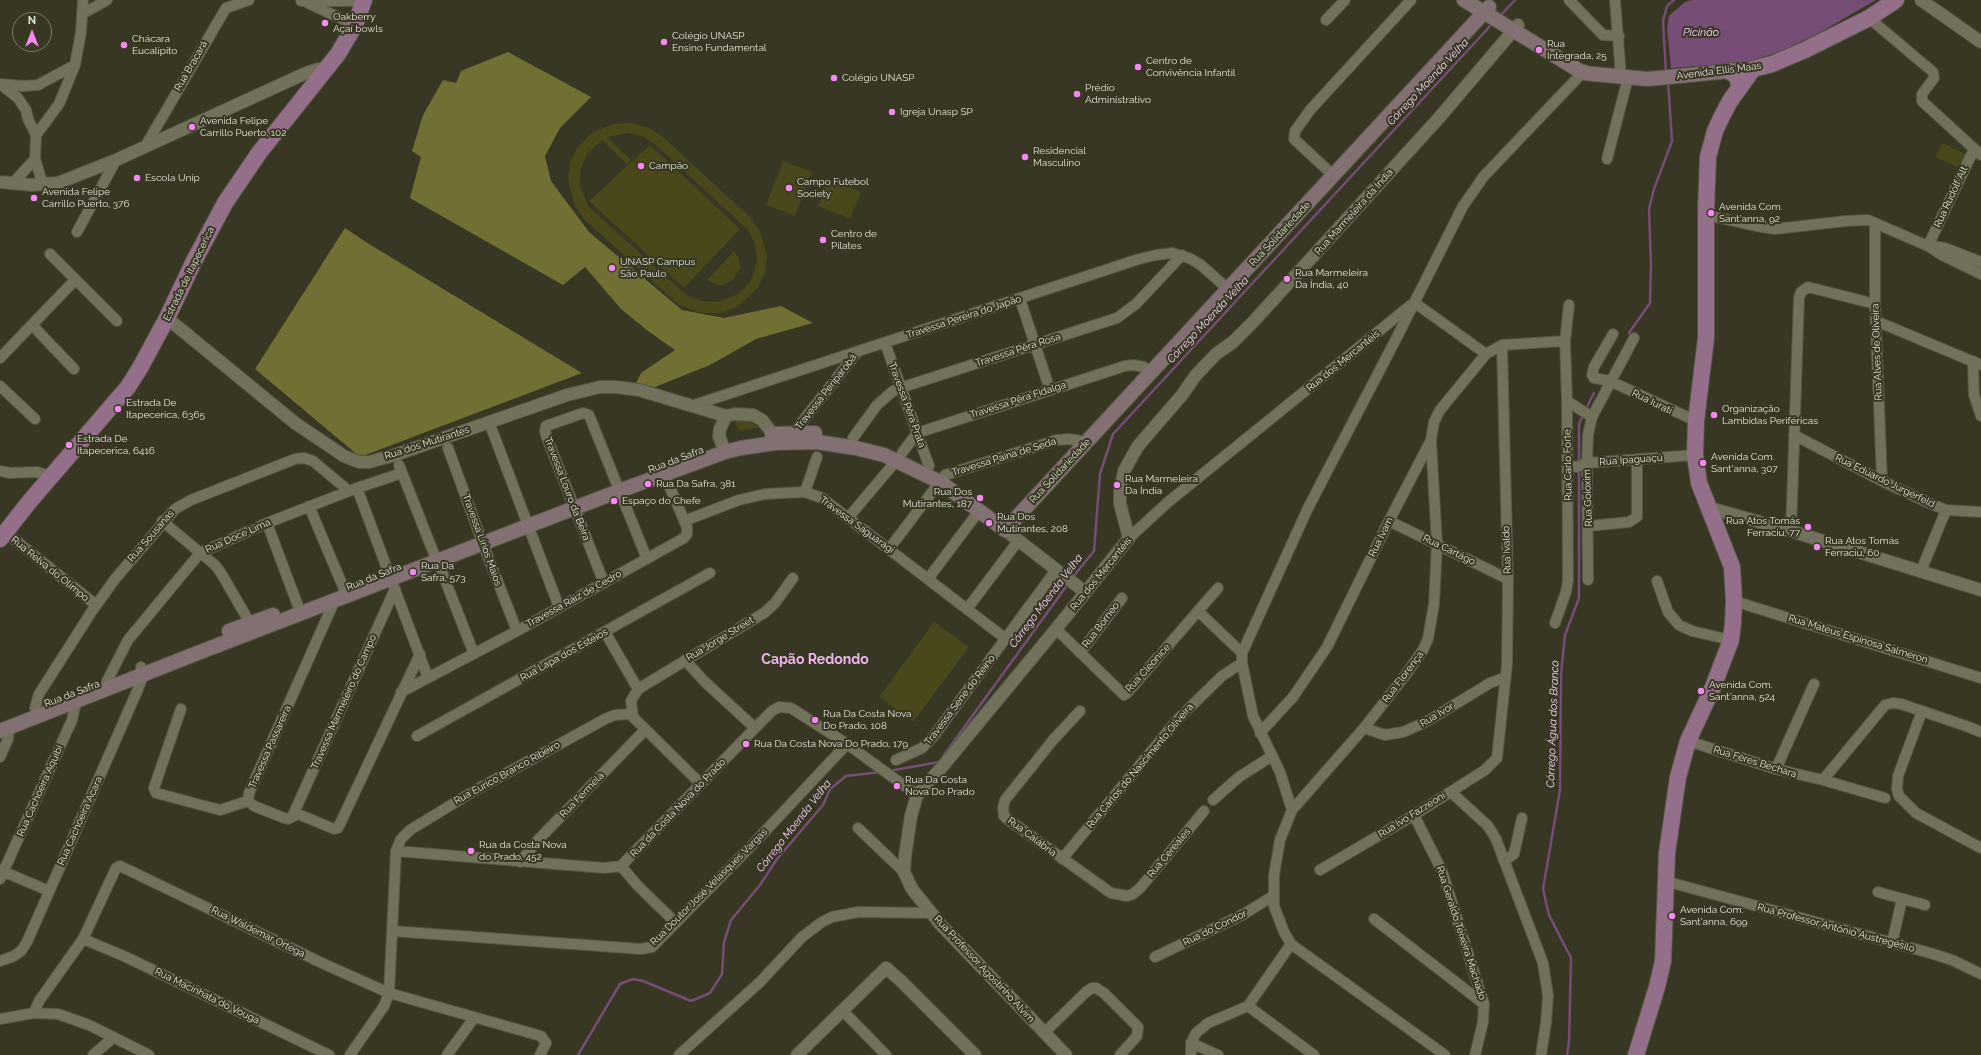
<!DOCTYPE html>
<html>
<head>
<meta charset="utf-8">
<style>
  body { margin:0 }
  #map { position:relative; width:1981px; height:1055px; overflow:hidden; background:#373723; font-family:Raleway,sans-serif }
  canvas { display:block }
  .north { position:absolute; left:12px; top:12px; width:40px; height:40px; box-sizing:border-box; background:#373723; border:1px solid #7b7b6b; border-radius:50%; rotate:0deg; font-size:11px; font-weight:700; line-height:16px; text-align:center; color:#e2e2d6 }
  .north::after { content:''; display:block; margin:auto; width:14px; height:18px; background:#f489f1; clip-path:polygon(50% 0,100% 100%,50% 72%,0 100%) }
</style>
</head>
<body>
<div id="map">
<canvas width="1981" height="1055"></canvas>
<div class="north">N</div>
</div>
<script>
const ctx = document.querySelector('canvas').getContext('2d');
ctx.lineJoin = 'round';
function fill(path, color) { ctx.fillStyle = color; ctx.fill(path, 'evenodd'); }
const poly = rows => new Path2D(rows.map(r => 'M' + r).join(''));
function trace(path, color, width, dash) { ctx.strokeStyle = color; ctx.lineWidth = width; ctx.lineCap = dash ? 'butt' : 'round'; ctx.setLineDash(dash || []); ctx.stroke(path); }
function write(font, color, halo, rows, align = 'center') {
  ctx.font = font + ' Raleway,sans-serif'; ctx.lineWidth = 4; ctx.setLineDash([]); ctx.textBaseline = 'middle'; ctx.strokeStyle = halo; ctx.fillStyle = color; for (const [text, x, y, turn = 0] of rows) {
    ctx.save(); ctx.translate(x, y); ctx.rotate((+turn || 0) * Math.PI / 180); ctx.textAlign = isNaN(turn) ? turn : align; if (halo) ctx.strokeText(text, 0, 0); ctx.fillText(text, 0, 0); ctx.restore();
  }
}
fill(poly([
  [632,123,649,128,664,138,750,217,760,231,767,256,765,273,757,289,737,307,721,313,703,313,694,311,678,304,585,220,575,206,568,180,570,163,578,147,590,134,598,130,614,124],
  [628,133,644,137,657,146,748,230,755,244,757,260,753,275,750,282,739,294,716,302,701,301,686,295,588,206,580,184,581,168,587,154,602,140,627,164,631,160,607,137],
  [1942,143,1967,155,1960,168,1935,157],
  [650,145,740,229,684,288,589,201],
  [783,161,812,172,795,216,766,205],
  [829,179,861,192,850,219,818,206],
  [734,251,739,259,740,268,733,280,723,285,718,285,707,280],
  [738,420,751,422,759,427,740,431,735,423],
  [934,622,969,647,913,722,879,697]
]), '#4a471b');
fill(poly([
  [508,52,591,97,560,128,545,156,551,181,589,232,682,310,724,318,781,306,813,323,756,339,710,365,655,387,635,385,641,373,675,350,648,331,621,309,585,267,563,285,410,198,421,157,412,151,423,115,443,80,456,83,461,71],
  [345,228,369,244,582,373,360,457,255,369]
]), '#726f35');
fill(poly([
  [1692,0,1876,0,1819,33,1784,50,1748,62,1671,68,1667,28,1669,16,1685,2]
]), '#764d74');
trace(poly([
  [1500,16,1515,0],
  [1666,73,1663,21,1667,6,1674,0],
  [1629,333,1650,303,1651,265,1649,209,1654,189,1672,141,1668,82],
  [1585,411,1594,393],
  [1579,463,1579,424,1583,415],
  [1072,578,1094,551,1100,474,1113,434,1492,24],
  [944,755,1068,584],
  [889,771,939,762],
  [578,1055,620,984,633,979,643,981,691,1001,710,993,722,974,724,942,731,920,760,885,777,859,823,805,830,789,846,776,881,772],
  [1567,1055,1569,1043,1571,958,1549,915,1543,889,1560,790,1561,674,1565,635,1579,598,1579,468]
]), '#764d74', 2.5);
const minor = poly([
  [1569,0,1603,35,1619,36],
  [1615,0,1621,77],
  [301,1,364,1],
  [308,3,355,25],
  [82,14,107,0],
  [1869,18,1933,72,1934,78,1922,94,1922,101,1981,155],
  [1326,20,1345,0],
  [0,84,24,86,38,85,75,65],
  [0,84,18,98,26,110,28,119,36,135],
  [146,145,226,8,249,0],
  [1607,159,1628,78],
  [1334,176,1294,139,1295,131,1311,109,1411,0],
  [12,184,35,159],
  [43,185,35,159,36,135,59,104,75,65,81,32,83,0],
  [1706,215,1761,227,1775,229,1846,221,1868,220,1928,246,1942,255,1981,274],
  [1875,223,1875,304,1882,481],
  [77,232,116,160],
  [1928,246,1974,149],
  [1932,246,1945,248,1981,262],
  [50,254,117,321],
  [1020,299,1050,390],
  [1415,303,1486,354],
  [1876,321,1981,365],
  [32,325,74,369],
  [1613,334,1594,367,1592,375,1594,378,1610,381,1696,421],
  [885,343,929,466],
  [0,358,75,280],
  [1973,361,1974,395,1981,416],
  [0,386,35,419],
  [1567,401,1592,417],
  [691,406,1139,259,1156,255,1172,253,1189,258,1201,265,1229,290],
  [492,430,559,607],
  [794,432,858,351],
  [1794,435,1882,481,1929,503,1946,510,1981,512],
  [853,438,877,405,893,391,900,388,1117,318,1136,304,1182,255],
  [448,448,483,544,517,631],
  [902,453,917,433,1125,366,1134,365,1144,367],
  [399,465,434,554],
  [1568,465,1576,467,1587,463,1695,455],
  [0,471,10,473,37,472,51,476],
  [357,488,428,678],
  [805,492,817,457],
  [309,506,344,589],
  [848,518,896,461],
  [162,521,215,565,221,573,250,623],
  [684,521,739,500,765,494,805,492,822,498,1006,639],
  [1389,521,1508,579],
  [267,523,298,606],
  [1589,526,1629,522,1637,517,1637,459],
  [1791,531,1799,298,1801,292,1808,287,1875,304],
  [5,532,96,605],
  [1129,538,1167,503,1411,305],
  [889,549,945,475,1057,440,1069,439,1087,442],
  [438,562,474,654],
  [1921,571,1946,510],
  [928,579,979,511],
  [1588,580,1587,463,1588,435,1592,417,1634,338],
  [1657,581,1668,612,1679,625,1692,631,1731,640],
  [604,583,547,438,545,431,546,426,583,413,589,415,647,559],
  [1734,601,1981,678],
  [967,609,1018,541],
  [1198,611,1242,653],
  [1555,623,1566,592,1568,580,1567,401,1565,341,1569,305],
  [1056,629,1124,695,1127,693,1218,588],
  [605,632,638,689,631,701,633,717,701,784],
  [1080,653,1122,598],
  [685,660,705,682,755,728],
  [107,681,128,640,200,553,267,523,357,488,402,473],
  [638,689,764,613,775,603,793,578],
  [401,692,517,631,684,538,687,534,687,527,664,474],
  [35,708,39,694,92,611,115,579,175,509,191,500,295,459,304,458,313,461,349,491],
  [181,709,154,788,156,793,220,810,248,801],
  [1080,711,1053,740,1005,800,1003,808,1004,816,1006,818,1111,893,1127,896,1133,894,1141,887,1204,811],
  [1922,711,1898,776,1897,789,1899,796,1916,813,1981,848],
  [1364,728,1385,735,1403,732,1426,722,1490,683,1506,677],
  [1260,733,1293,697,1327,647,1389,521,1431,440,1434,422,1440,410,1486,354,1502,345,1565,341],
  [417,736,710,573],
  [1688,741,1776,769,1823,780,1885,705,1893,703,1901,704,1966,726,1981,732],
  [0,757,8,739,9,728],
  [896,760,922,748,933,737,1056,570],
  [1776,769,1814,684],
  [1823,780,1885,798],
  [1451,792,1488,826,1496,839,1543,963,1548,996,1546,1023,1541,1055],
  [1213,800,1239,777,1272,756],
  [248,801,254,806,284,818,288,819,298,814,334,829,338,828,420,654],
  [248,801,249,793,334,602],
  [1292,810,1364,728,1404,677,1423,650,1428,639,1434,604,1437,544,1431,441],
  [293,815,395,589],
  [1414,815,1442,871,1484,1004,1483,1022,1475,1055],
  [858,828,904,872],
  [396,851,604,868,621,866,755,728,772,711,779,707,791,708,847,744,917,795],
  [1062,859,1178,719,1222,676,1242,663],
  [1504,861,1514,854,1522,818],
  [520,862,538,840,645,730],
  [621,866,637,885,676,923],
  [0,870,49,891],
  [1320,870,1414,815,1485,770,1497,758,1507,664,1508,579,1502,345],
  [0,879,72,720,76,702],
  [1665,881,1930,953,1952,960,1981,974],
  [1878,892,1925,905],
  [1374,919,1484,1004],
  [392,931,641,949,652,947,754,843,847,744],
  [83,939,126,957,329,1055],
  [1892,943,1902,899],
  [1155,957,1244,914,1273,896],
  [0,961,14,956,21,951,27,942,138,689,142,679,141,667],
  [1248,1006,1314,1055],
  [843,1011,886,1055],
  [34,1013,39,1001,83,939,116,868,120,866,324,964,389,993,541,1036,546,1043,540,1055],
  [0,1019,34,1013,58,1014,89,1025,149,1055],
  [1044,1033,1086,992,1092,988,1096,988,1104,993,1138,1027,1137,1036,1120,1055],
  [1191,1043,1218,1055],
  [93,1055,114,1037],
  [350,1055,384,1006,389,993,396,851,401,839,410,830,474,791,607,718,615,715,631,714],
  [447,1055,474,1018],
  [679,1055,760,982,802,937,822,922,832,917,858,912,931,913],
  [1191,1055,1191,1043,1196,1033,1208,1023,1248,1006,1291,944],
  [1445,1055,1291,944,1284,932,1274,906,1274,875,1280,840,1292,810,1280,772,1253,716,1242,663,1242,653,1308,508,1396,339,1463,206,1484,176,1585,70]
]);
const tertiary = poly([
  [1921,0,1981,42],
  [0,182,32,185,58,183,116,160,306,73,319,69,324,72],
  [167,318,295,423,344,456,359,462,369,462,395,455,567,395,600,387,616,387,639,390,726,416],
  [725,452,719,436,720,429,726,416,735,414,753,415,762,420,773,434],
  [1710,508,1791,531,1981,590],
  [1005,530,1085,592],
  [797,1055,886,968,900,980,975,1055],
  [1066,1055,941,925,912,889,904,872,905,856,911,816,917,795,942,767,1056,629,1129,538,1120,504,1120,491,1124,471,1138,446,1182,395,1196,375,1216,354,1233,342,1254,321,1438,119,1518,25]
]);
const secondary = poly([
  [1464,0,1583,73,1648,79,1740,70],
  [772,434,815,433],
  [229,631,273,615],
  [0,731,195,654,619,491,725,452,741,448,775,443,817,442,856,448,884,455,940,482,1005,530,1489,7]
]);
const primary = poly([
  [1729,71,1738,77,1739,89],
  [0,539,30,501,128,387,140,368,167,318,194,261,225,203,259,153,338,54,355,25,364,0],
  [1636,1055,1657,987,1663,961,1667,853,1678,777,1688,741,1713,687,1731,640,1733,623,1734,601,1732,567,1699,483,1695,455,1696,421,1706,338,1706,210,1708,157,1715,131,1722,116,1730,101,1753,69,1772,64,1805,50,1869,18,1896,0]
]);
trace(minor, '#565544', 12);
trace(tertiary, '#565544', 14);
trace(secondary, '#565544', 16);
trace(primary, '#565544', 18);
trace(minor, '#72715c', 10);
trace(tertiary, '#72715c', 12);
trace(secondary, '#837073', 14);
trace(primary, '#946f8a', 16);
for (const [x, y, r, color] of [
  [325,23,4,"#f489f1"],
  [664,42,4,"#f489f1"],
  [124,45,4,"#f489f1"],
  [1539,50,4,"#f489f1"],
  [1138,67,4,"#f489f1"],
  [834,78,4,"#f489f1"],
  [1077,94,4,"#f489f1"],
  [892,112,4,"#f489f1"],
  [192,127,4,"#f489f1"],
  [1025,157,4,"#f489f1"],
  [641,166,4,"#f489f1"],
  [137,178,4,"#f489f1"],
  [789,188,4,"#f489f1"],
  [34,198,4,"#f489f1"],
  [1711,213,4,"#f489f1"],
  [823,240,4,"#f489f1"],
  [612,268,4,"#f489f1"],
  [1287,279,4,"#f489f1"],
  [118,409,4,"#f489f1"],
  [1714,415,4,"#f489f1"],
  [69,445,4,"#f489f1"],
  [1703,463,4,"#f489f1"],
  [648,484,4,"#f489f1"],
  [1117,485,4,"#f489f1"],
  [980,498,4,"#f489f1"],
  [614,501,4,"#f489f1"],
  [989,523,4,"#f489f1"],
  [1808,527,4,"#f489f1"],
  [1817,547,4,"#f489f1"],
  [413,572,4,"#f489f1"],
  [1701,691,4,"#f489f1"],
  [815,720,4,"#f489f1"],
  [746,744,4,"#f489f1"],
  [897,786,4,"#f489f1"],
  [471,851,4,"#f489f1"],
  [1672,916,4,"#f489f1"]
]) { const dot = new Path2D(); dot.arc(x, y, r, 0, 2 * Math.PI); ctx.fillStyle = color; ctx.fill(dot); trace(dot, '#373723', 1.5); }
write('10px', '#e2e2d6', '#373723', [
  ["Oakberry",333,17],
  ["Açaí bowls",333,29],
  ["Colégio UNASP",672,36],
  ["Ensino Fundamental",672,48],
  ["Chácara",132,39],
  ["Eucalípito",132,51],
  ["Rua",1547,44],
  ["Integrada, 25",1547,56],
  ["Centro de",1146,61],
  ["Convivência Infantil",1146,73],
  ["Colégio UNASP",842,78],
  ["Prédio",1085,88],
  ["Administrativo",1085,100],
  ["Igreja Unasp SP",900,112],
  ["Avenida Felipe",200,121],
  ["Carrillo Puerto, 102",200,133],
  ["Residencial",1033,151],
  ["Masculino",1033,163],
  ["Campão",649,166],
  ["Escola Unip",145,178],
  ["Campo Futebol",797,182],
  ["Society",797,194],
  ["Avenida Felipe",42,192],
  ["Carrillo Puerto, 376",42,204],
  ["Avenida Com.",1719,207],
  ["Sant'anna, 92",1719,219],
  ["Centro de",831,234],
  ["Pilates",831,246],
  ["UNASP Campus",620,262],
  ["São Paulo",620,274],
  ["Rua Marmeleira",1295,273],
  ["Da Índia, 40",1295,285],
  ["Estrada De",126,403],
  ["Itapecerica, 6365",126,415],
  ["Organização",1722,409],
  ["Lambidas Periféricas",1722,421],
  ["Estrada De",77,439],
  ["Itapecerica, 6416",77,451],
  ["Avenida Com.",1711,457],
  ["Sant'anna, 307",1711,469],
  ["Rua Marmeleira",1125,479],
  ["Da Índia",1125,491],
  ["Rua Da Safra, 381",656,484],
  ["Rua Dos",972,492,"right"],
  ["Mutirantes, 187",972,504,"right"],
  ["Espaço do Chefe",622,501],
  ["Rua Dos",997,517],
  ["Mutirantes, 208",997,529],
  ["Rua Atos Tomás",1800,521,"right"],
  ["Ferraciu, 77",1800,533,"right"],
  ["Rua Atos Tomás",1825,541],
  ["Ferraciu, 60",1825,553],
  ["Rua Da",421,566],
  ["Safra, 573",421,578],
  ["Avenida Com.",1709,685],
  ["Sant'anna, 524",1709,697],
  ["Rua Da Costa Nova",823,714],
  ["Do Prado, 108",823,726],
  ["Rua Da Costa Nova Do Prado, 179",754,744],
  ["Rua Da Costa",905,780],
  ["Nova Do Prado",905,792],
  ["Rua da Costa Nova",479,845],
  ["do Prado, 452",479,857],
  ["Avenida Com.",1680,910],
  ["Sant'anna, 699",1680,922]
], 'left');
write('10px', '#e2e2d6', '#373723', [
  ["Rua Bracará",191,66,-60],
  ["Avenida Ellis Maas",1719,71,-7],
  ["Rua Rudolf Alt",1951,197,-65],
  ["Rua Marmeleira da Índia",1354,212,-48],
  ["Rua Solidariedade",1280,234,-47],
  ["Estrada de Itapecerica",189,274,-64],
  ["Travessa Pereira do Japão",964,317,-18],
  ["Travessa Pêra Rosa",1018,350,-18],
  ["Rua Alves de Oliveira",1877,352,-92],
  ["Rua dos Mercantéis",1343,361,-39],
  ["Travessa Periparobá",826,392,-52],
  ["Travessa Pêra Fidalga",1018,400,-18],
  ["Rua Iurati",1652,402,26],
  ["Travessa Pêra Prata",907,405,70],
  ["Rua dos Mutirantes",427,443,-18],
  ["Travessa Paina de Seda",1004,457,-17],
  ["Rua da Safra",676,460,-21],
  ["Rua Ipaguaçú",1631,460,-4],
  ["Rua Carlo Forte",1568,465,-91],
  ["Rua Solidariedade",1060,471,-47],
  ["Rua Eduardo Jurgerfeld",1885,481,26],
  ["Travessa Louro da Beira",567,489,69],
  ["Rua Goioxim",1588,498,-92],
  ["Travessa Saguaragi",857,525,36],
  ["Rua Sousanas",151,536,-49],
  ["Rua Doce Lima",238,536,-24],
  ["Rua Ivam",1381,537,-64],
  ["Travessa Lírios Maios",482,540,70],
  ["Rua Cartágo",1449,550,26],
  ["Rua Ivaldo",1507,550,-92],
  ["Rua Relva do Olimpo",50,569,39],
  ["Rua dos Mercantéis",1101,574,-51],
  ["Rua da Safra",374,577,-22],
  ["Travessa Raiz de Cedro",574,599,-29],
  ["Rua Borneo",1101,625,-53],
  ["Rua Jorge Street",720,639,-31],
  ["Rua Mateus Espinosa Salmeron",1858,639,17],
  ["Rua Lapa dos Esteios",564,655,-29],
  ["Rua Cleonice",1148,668,-48],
  ["Rua Florença",1403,677,-53],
  ["Rua da Safra",72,694,-21],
  ["Travessa Sene do Reino",960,700,-53],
  ["Travessa Marmeleiro do Campo",344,702,-66],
  ["Rua Ivor",1437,715,-31],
  ["Travessa Passareira",270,747,-66],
  ["Rua Feres Bechara",1755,762,17],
  ["Rua Carlos do Nascimento Oliveira",1140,766,-50],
  ["Rua Eurico Branco Ribeiro",507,773,-29],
  ["Rua Cachoeira Aquibi",40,791,-66],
  ["Rua Fermela",582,795,-46],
  ["Rua da Costa Nova do Prado",678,808,-46],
  ["Rua Ivo Fazzeoni",1412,815,-32],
  ["Rua Cachoeira Acara",80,821,-66],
  ["Rua Calábria",1032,837,37],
  ["Rua Cereales",1169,853,-50],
  ["Rua Doutor José Velasques Vargas",709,887,-45],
  ["Rua do Condor",1215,928,-26],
  ["Rua Professor Antônio Austregésilo",1836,928,15],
  ["Rua Waldemar Ortega",258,932,26],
  ["Rua Geraldo Teixeira Machado",1461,933,72],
  ["Rua Professor Agostinho Alvim",984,969,47],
  ["Rua Macinhata do Vouga",207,996,26]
]);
write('italic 11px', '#fbd3f9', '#373723', [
  ["Picinão",1701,33],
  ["Córrego Moenda Velha",1428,82,-47],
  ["Córrego Moenda Velha",1208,320,-47],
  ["Córrego Moenda Velha",1046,601,-53],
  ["Córrego Água dos Branco",1553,724,-88],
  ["Córrego Moenda Velha",794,826,-52]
]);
write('bold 14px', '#f0b5ed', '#373723', [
  ["Capão Redondo",815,660]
]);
</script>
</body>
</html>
